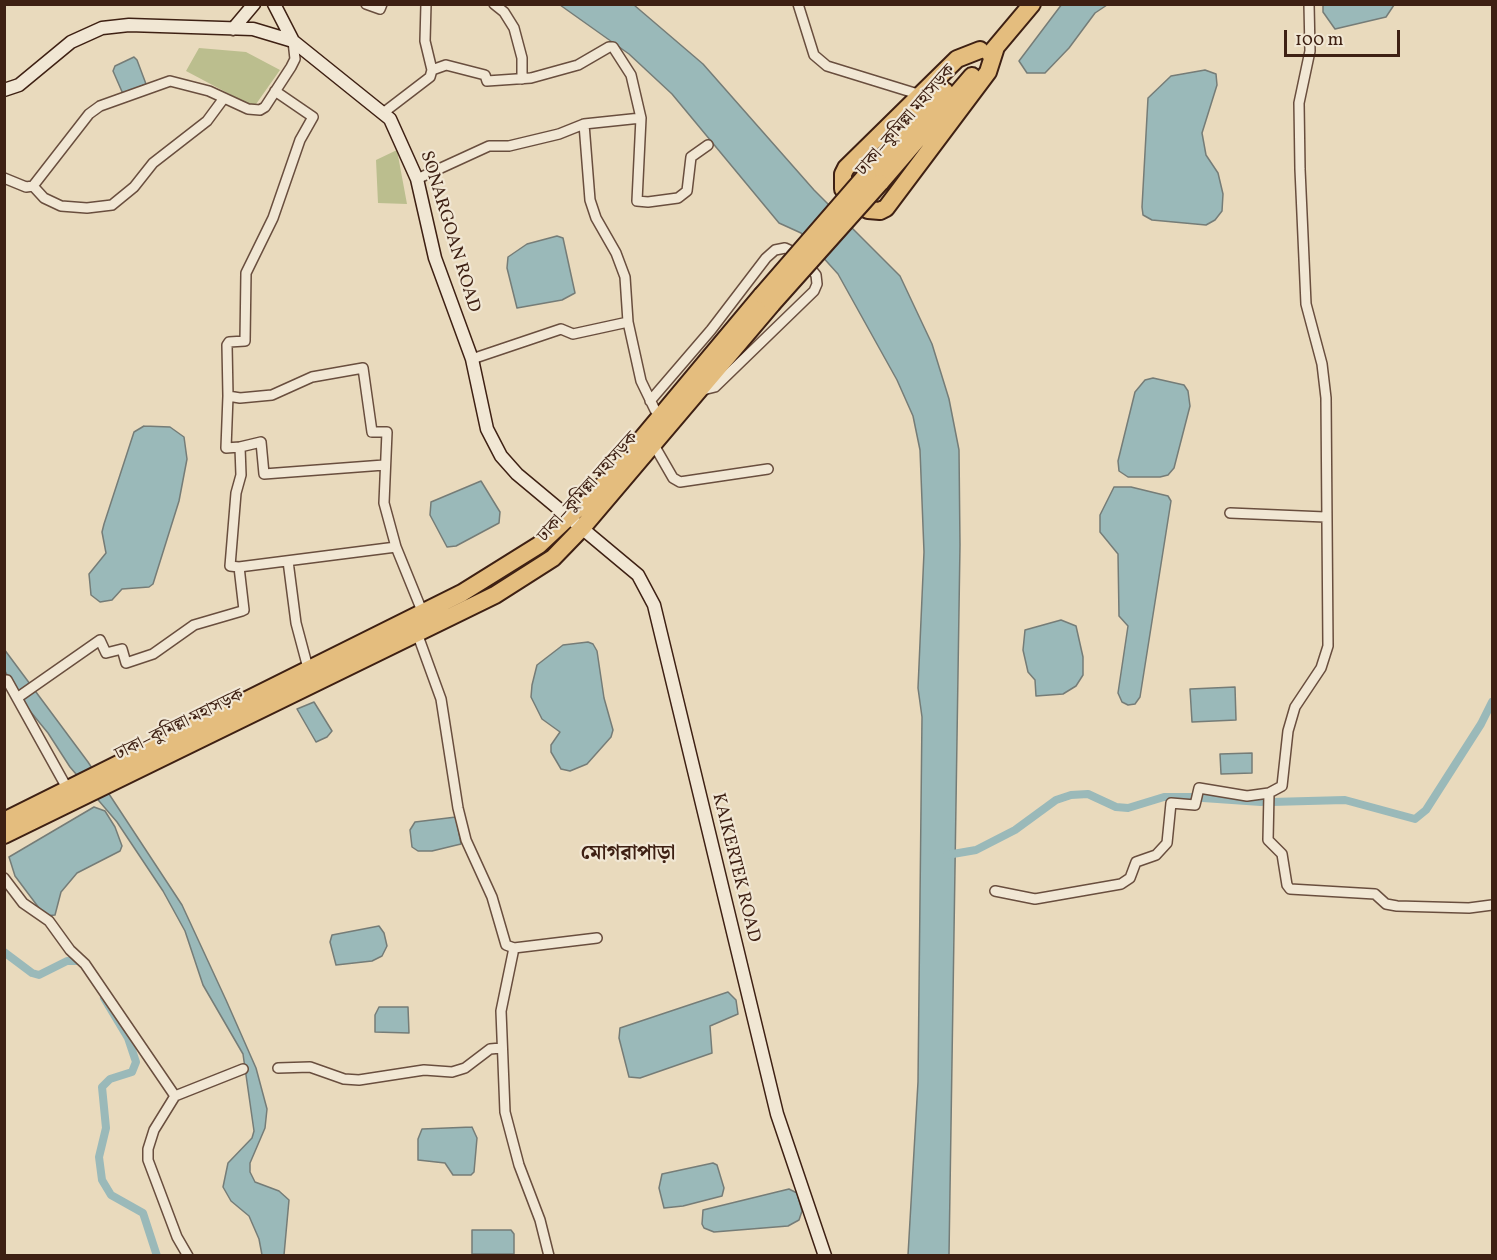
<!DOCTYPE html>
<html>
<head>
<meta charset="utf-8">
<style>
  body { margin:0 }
  #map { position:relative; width:1497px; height:1260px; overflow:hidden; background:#e9dabd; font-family:Vollkorn,serif }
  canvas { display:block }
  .frame { position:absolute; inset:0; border:6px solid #3e2013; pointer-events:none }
  .scale { position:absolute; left:1284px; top:30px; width:116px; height:27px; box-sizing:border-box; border:3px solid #3e2013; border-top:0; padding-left:8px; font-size:18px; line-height:21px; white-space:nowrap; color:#3e2013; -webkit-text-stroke:4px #f1e7d4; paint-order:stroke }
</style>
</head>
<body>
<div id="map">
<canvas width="1497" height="1260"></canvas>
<div class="frame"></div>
<div class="scale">100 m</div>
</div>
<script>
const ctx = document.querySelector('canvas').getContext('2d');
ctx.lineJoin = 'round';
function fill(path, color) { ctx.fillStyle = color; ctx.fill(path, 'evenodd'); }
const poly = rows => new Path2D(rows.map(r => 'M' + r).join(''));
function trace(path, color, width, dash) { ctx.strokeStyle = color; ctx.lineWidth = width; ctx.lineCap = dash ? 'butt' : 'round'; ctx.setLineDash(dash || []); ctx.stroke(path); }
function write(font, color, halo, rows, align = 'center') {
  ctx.font = font + ' Vollkorn,"Noto Serif Bengali",serif'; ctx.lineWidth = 4.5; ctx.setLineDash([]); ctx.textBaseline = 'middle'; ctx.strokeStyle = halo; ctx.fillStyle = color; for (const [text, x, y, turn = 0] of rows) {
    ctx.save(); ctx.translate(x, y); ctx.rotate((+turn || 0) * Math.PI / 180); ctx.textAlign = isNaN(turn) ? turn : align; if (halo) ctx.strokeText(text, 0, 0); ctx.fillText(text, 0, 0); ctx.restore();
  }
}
fill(poly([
  [199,48,246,52,280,70,254,107,186,71],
  [397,150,407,204,378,203,376,160]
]), '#bbbe8e');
const water = poly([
  [1062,4,1107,5,1095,13,1069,48,1045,73,1027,73,1019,61,1062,4],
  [560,5,634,5,703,64,814,190,900,276,932,344,949,399,959,450,960,545,949,1255,908,1255,918,1082,922,717,918,688,924,552,920,450,913,416,897,380,838,274,801,233,779,223,672,94,629,54,560,5],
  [1323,5,1323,4,1394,5,1386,17,1335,29,1323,12,1323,5],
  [134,57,137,60,146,84,123,94,113,71,115,66,134,57],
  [1205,70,1216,74,1217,85,1202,133,1206,155,1218,173,1223,194,1222,211,1215,220,1206,225,1152,220,1143,215,1142,207,1148,98,1171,76,1205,70],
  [557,236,563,238,575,293,562,300,517,308,507,268,508,257,527,244,557,236],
  [1153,378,1184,385,1188,391,1190,406,1174,468,1168,475,1160,477,1128,477,1119,471,1118,461,1135,392,1145,380,1153,378],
  [144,426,170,427,184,437,187,459,179,501,153,584,149,587,122,589,112,600,100,602,91,595,89,574,106,553,102,532,104,524,134,432,144,426],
  [481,481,500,512,499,523,456,546,447,547,430,515,431,502,481,481],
  [1114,487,1131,487,1168,496,1171,501,1140,697,1135,704,1128,705,1122,702,1118,693,1128,626,1119,616,1118,554,1100,532,1100,515,1114,487],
  [1061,620,1076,626,1083,657,1083,675,1076,686,1063,694,1036,696,1035,680,1028,672,1023,650,1025,630,1061,620],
  [588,642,593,644,597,651,604,698,613,730,611,737,587,764,570,771,561,769,551,752,551,745,560,732,542,719,531,697,532,685,537,665,563,645,588,642],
  [4,649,88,762,182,905,226,1000,256,1068,267,1109,265,1128,250,1163,250,1172,255,1182,279,1191,289,1200,284,1255,262,1255,259,1239,249,1216,231,1201,223,1187,228,1163,252,1138,254,1131,243,1054,203,985,185,931,163,891,117,822,70,767,48,733,21,700,5,671,4,649],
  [1235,687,1236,720,1192,722,1190,689,1235,687],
  [314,702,332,731,327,737,316,742,297,709,314,702],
  [1252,753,1252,773,1221,774,1220,754,1252,753],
  [94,807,105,811,115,827,122,846,120,851,77,873,61,892,55,915,45,916,15,876,9,857,94,807],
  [456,817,461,844,432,851,418,851,412,847,410,830,415,822,456,817],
  [379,926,384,933,387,946,382,956,372,961,336,965,330,942,332,935,379,926],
  [728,992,736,1000,738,1014,710,1026,712,1053,640,1078,629,1077,619,1038,620,1028,728,992],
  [379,1007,408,1007,409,1033,375,1032,375,1015,379,1007],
  [472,1127,477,1138,474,1172,471,1175,453,1175,445,1163,418,1160,418,1139,422,1129,472,1127],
  [713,1163,717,1165,724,1188,722,1196,683,1206,664,1208,659,1188,662,1174,713,1163],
  [789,1189,797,1193,802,1211,799,1220,788,1226,714,1232,704,1228,702,1224,703,1210,789,1189],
  [472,1230,511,1230,514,1234,514,1254,472,1254,472,1230]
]);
fill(water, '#9ab9b9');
trace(water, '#757c77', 1.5);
trace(poly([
  [1203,798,1261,802],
  [1271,802,1345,800,1415,819,1426,810,1481,724,1492,702],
  [947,855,976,850,1015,830,1056,800,1071,795,1088,794,1116,807,1128,808,1164,797,1194,797],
  [4,952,32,973,39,975,67,961,79,961,84,964],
  [104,998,128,1038,136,1062,132,1072,110,1079,102,1087,106,1128,99,1157,102,1180,111,1195,143,1213,157,1256]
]), '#9ab9b9', 8);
const street = poly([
  [366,4,380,9,382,4],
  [426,4,425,41,432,70,446,65,485,75,487,81,531,78,578,65,609,47,613,47,631,75,641,118],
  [494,4,504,12,514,28,522,58,522,79],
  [798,4,814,55,827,66,921,95],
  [275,91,313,117,300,140,273,218,246,273,245,341,229,342,227,345,228,396,240,398,272,395,312,377,363,368,372,432,387,432,384,503,396,547,420,606],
  [383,113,430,77,432,70],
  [584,124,590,200,596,218,616,253,625,277,628,322,641,381,655,410],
  [4,178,26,187,33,186,89,114,100,106,170,81,209,91,248,109,260,110,265,107,291,67,295,59,293,41],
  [417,179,489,146,509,146,559,134,584,124,641,118,637,201,648,202,678,198,687,191,691,157,708,145],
  [33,186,44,198,61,206,87,208,112,205,134,187,153,163,207,121,224,98],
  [472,359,561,329,573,334,628,322],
  [228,396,226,448,240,447,241,475,236,493,230,566,239,567,396,547],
  [650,401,711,330,766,258,775,250,785,248,800,255,816,275,817,284,814,291,715,387,699,391],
  [654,445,673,478,680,482,768,469],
  [240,447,261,442,264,474,384,465],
  [1230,513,1325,517],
  [288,561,296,623,308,668],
  [417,633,441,699,458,808,466,840,492,897,506,945,514,948,597,938],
  [4,680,7,680,67,788],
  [17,698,100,640,106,653,122,649,126,663,153,654,194,625,242,611,244,610,239,567],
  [1269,793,1268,840,1282,854,1287,885,1290,889,1375,894,1386,904,1397,906,1469,908,1492,905],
  [4,878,23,903,49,921,70,950,85,964,175,1096,243,1069],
  [995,891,1035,899,1121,884,1130,878,1136,862,1156,855,1167,843,1171,803,1195,805,1199,788,1247,796,1269,793,1282,786,1288,731,1295,707,1321,668,1328,646,1326,398,1322,364,1306,304,1300,169,1299,103,1310,51,1309,4],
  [514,948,501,1011,505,1112,519,1165,540,1220,549,1256],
  [278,1068,310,1067,344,1079,359,1080,424,1070,452,1072,465,1068,490,1049,501,1048],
  [175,1096,154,1130,148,1149,148,1160,177,1237,188,1256]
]);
const secondary = poly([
  [274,4,293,41],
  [233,29,254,4],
  [4,90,19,85,71,42,102,28,129,25,253,29,293,41,390,119,417,179,435,258,472,359,487,429,501,456,517,474,638,575,654,605,777,1114,825,1256]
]);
const highway = poly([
  [980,50,957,59,846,168,843,174,843,189,854,201,868,210,880,211,886,208,988,72,996,47],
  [990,54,1032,4],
  [868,173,945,91],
  [880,183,972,76],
  [4,821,462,593,539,545,604,484,762,295],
  [4,835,495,595,553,558,582,528,772,304]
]);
trace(street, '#694e3e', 12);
trace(secondary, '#3e2013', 15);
trace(highway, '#3e2013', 20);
trace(street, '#f1e7d4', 9);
trace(secondary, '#f1e7d4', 12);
trace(highway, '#e4bd7e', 16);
const highwayBridge = poly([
  [762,295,868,173],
  [772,304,880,183]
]);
trace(highwayBridge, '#3e2013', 20, []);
trace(highwayBridge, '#e4bd7e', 16);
write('18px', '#3e2013', '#f1e7d4', [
  ["ঢাকা–কুমিল্লা মহাসড়ক",907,121,-49],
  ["SONARGOAN ROAD",449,232,73],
  ["ঢাকা–কুমিল্লা মহাসড়ক",589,488,-48],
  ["ঢাকা–কুমিল্লা মহাসড়ক",180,726,-26],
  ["KAIKERTEK ROAD",735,868,76]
]);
write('bold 21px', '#3e2013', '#f1e7d4', [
  ["মোগরাপাড়া",628,855]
]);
</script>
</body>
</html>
